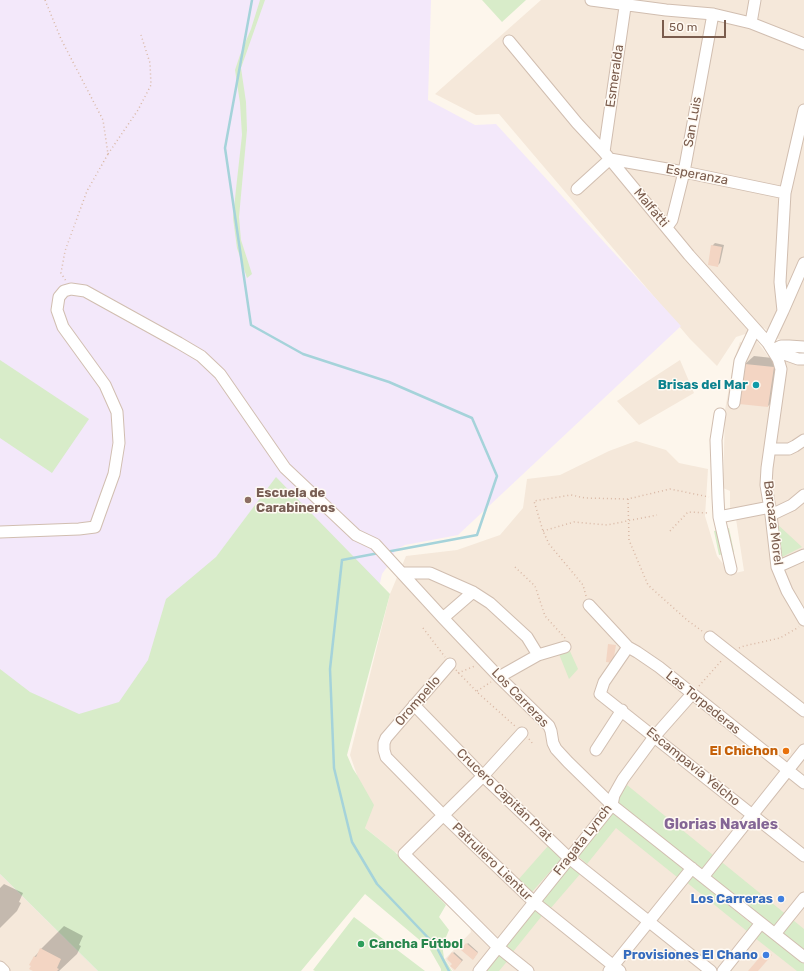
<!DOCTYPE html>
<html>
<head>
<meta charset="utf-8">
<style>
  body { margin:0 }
  #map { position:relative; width:804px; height:971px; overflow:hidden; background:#fdf6ec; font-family:Rubik,sans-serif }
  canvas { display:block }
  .scale { position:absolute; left:662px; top:20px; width:64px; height:18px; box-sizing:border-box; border:2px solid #7a5c4d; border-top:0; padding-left:5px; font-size:12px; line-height:14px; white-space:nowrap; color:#7a5c4d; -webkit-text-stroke:3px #fffaf3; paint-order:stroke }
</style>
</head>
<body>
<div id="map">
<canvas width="804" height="971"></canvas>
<div class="scale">50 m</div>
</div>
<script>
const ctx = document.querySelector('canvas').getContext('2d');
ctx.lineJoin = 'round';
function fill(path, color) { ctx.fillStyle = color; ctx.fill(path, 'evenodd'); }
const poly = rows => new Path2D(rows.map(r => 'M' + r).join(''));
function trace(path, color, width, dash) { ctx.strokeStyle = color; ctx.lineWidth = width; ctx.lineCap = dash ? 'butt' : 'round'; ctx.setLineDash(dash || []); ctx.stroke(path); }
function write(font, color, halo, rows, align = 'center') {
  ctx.font = font + ' Rubik,sans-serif'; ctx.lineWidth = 3; ctx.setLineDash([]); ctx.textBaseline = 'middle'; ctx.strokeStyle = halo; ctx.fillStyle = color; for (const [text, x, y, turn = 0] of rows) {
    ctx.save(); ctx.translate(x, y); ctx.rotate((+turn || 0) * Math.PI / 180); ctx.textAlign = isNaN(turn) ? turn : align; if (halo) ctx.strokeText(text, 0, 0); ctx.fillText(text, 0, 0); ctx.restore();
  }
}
fill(poly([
  [541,0,804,0,804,342,778,339,764,328,736,337,717,366,690,339,499,114,476,115,435,94],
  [756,340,768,356,804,361,804,971,453,971,445,959,471,932,467,912,411,858,395,852,364,827,357,775,350,755,390,594,406,556,457,550,500,535,523,508,527,479,560,475,609,451,636,441,666,450,679,463,708,469,705,516,717,556,731,574,744,571,736,519,730,511,730,491,723,488,725,410,734,360,740,342,750,345],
  [680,360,694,393,639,425,617,401],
  [0,874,90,963,98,971,0,971]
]), '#f5e8da');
fill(poly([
  [0,0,431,0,428,100,475,125,496,124,681,326,458,535,405,545,395,550,392,560,382,574,292,971,98,971,0,874]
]), '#f3e8fa');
fill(poly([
  [260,0,265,0,241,68,246,102,247,130,239,217,241,240,252,274,247,278,237,248,233,218,236,189,242,135,240,103,235,70,240,55,251,29],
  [482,0,526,0,502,22],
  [0,360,89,419,52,473,0,438],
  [276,477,390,594,347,755,353,769,357,775,374,805,365,828,395,852,446,905,439,917,449,930,443,944,443,951,444,958,452,971,441,971,441,969,429,948,365,894,301,971,98,971,0,874,0,669,30,692,79,714,119,702,148,660,166,599,216,557],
  [776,523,802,547,780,558],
  [729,528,734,552,719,555,714,531],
  [569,649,578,669,569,679,559,654],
  [627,785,804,929,804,952,616,801],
  [612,812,684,869,677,877,616,828,587,864,578,856],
  [548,846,562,858,532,892,518,880],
  [569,863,581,873,550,909,538,899],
  [691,875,753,925,748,932,685,881],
  [535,903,545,912,512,953,502,945],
  [354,917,425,971,315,971,313,970],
  [761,930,804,964,804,971,797,971,755,938],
  [499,952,509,959,499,971,485,971]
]), '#d8ecc9');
fill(poly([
  [715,243,724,245,720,263,718,265,712,246],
  [754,356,782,359,777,398,768,406,740,403,745,364],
  [4,884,23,893,19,902,21,903,17,911,0,928,0,888],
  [64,926,83,936,79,945,81,946,77,954,59,971,35,971,34,957,39,952,41,949],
  [468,943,478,952,473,959,462,950],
  [454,952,463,960,455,969,454,964,448,959]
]), '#0003');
trace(poly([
  [252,0,225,148,251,325,303,354,389,382,472,418,497,476,477,535,386,552],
  [379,553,342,560,330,669,334,768,352,842,377,884,436,946,449,971]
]), '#a5d3da', 2.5);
fill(poly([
  [711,245,722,247,718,267,708,265],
  [745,364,774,367,768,407,739,404],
  [608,644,616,645,613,663,606,662],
  [466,943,478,953,473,960,461,950],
  [40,948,61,959,57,968,59,969,57,971,33,971,29,969,31,966,29,965,34,956,36,957],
  [766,950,772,955,758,971,748,971],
  [452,952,462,961,455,970,450,966,452,964,447,959]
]), '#f3d5c3');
const minor = poly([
  [591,0,666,10,713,14,751,23,804,44],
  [751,23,755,0],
  [509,41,577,123,604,152,689,255,768,343,778,359,781,369,767,468,766,485,771,515,777,567,787,591,804,620],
  [604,152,626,0],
  [577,189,610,159,684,172,785,193],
  [667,227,672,220,684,172,713,14],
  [783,311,780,282,785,193,804,110],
  [768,343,783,311,804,263],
  [773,350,798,359,804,359],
  [773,350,781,346,789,346,804,347],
  [734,403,740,361,755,329],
  [720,414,716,440,718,498,719,517,731,569],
  [770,449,789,449,795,446,804,440],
  [771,515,792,505,804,495],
  [719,517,770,507],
  [0,532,79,529,95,527,105,499,114,474,119,443,117,412,105,385,63,327,57,310,59,297,64,291,71,289,85,291,179,343,201,356,220,374,285,468,356,535,375,544,443,618,499,677,549,726,551,731,553,743,556,749,568,762,612,805,804,957],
  [777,567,804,555],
  [402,573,430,573,473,592,490,603,527,637,538,655],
  [589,605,628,647,637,652,659,667,804,783],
  [443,618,473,592],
  [710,637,804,711],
  [628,647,604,682,600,694,804,856],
  [450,664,386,738,384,743,384,750,386,757,443,815,534,902,620,971],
  [499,677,538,655,565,647],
  [414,705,483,776,569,858,711,971],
  [522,733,483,776,404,854,451,900,498,947,528,971],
  [596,750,622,710],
  [703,877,804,750],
  [775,934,804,898],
  [0,967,4,971],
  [479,971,612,805,614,795,623,779,654,737,692,694],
  [609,971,692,868],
  [723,971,761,923]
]);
trace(minor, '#d1beb0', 13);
trace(poly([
  [45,0,61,39,103,120,108,154,87,191,65,251,61,273,66,281],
  [108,154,138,110,151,85,150,63,141,35],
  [628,499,629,540,648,585,687,620,702,631],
  [543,531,574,522,607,525,657,515],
  [670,531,688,512,709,513],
  [515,567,535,586,545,616,565,638],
  [586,596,583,585,549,544,543,531,534,501,571,495,585,498,628,499,670,489,709,497],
  [423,628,445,657],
  [739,648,744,646,780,638,799,627],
  [456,670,477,692,516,727],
  [458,673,475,666],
  [699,686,723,659],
  [477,691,491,682],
  [529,739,533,744]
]), '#d9b8a5', 1.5, [1, 3]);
trace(minor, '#fff', 11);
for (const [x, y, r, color] of [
  [756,385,4,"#0f9aa8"],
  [248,500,4,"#8d6e63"],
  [786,751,4,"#e8710a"],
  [781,899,4,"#3f7fe0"],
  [361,944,4,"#2e9e5b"],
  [766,955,4,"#3f7fe0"]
]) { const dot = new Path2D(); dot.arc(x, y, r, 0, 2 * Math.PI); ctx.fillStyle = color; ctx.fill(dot); trace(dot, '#fffaf3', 1.5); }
write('13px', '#7a5c4d', '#fffaf3', [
  ["Esmeralda",615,76,-82],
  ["San Luis",693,122,-80],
  ["Esperanza",697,175,11],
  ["Malfatti",651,208,50],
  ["Barcaza Morel",773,523,83],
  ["Los Carreras",520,698,46],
  ["Orompello",418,701,-49],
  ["Las Torpederas",703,703,39],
  ["Escampavía Yelcho",693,767,39],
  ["Crucero Capitán Prat",504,795,44],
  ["Fragata Lynch",583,840,-52],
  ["Patrullero Lientur",492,862,44]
]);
write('bold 13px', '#0d838f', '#fffaf3', [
  ["Brisas del Mar",748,385]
], 'right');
write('bold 13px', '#785e54', '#fffaf3', [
  ["Escuela de",256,493],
  ["Carabineros",256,508]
], 'left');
write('bold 13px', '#c56008', '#fffaf3', [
  ["El Chichon",778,751]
], 'right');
write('bold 13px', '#366cbe', '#fffaf3', [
  ["Los Carreras",773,899],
  ["Provisiones El Chano",758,955]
], 'right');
write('bold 13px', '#27864d', '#fffaf3', [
  ["Cancha Fútbol",369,944]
], 'left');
write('bold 15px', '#846695', '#fffaf3', [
  ["Glorias Navales",721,825]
]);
</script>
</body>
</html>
